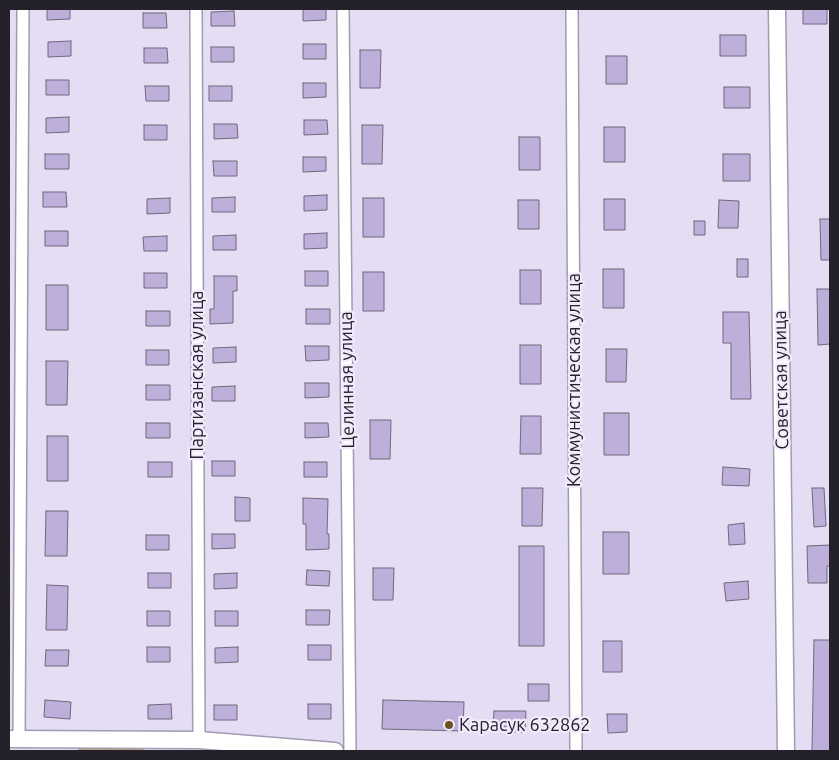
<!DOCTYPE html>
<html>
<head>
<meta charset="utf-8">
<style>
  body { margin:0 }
  #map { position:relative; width:839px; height:760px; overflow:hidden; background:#e4ddf3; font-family:Ubuntu,sans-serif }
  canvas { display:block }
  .frame { position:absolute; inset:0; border:10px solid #24212a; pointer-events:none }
</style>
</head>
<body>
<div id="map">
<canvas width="839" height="760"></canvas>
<div class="frame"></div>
</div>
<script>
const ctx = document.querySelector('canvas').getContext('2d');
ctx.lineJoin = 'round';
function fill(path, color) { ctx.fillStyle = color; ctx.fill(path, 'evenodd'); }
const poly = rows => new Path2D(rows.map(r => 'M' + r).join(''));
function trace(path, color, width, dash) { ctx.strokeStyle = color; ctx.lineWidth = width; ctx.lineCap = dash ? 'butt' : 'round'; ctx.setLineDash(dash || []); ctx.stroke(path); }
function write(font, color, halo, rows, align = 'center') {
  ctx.font = font + ' Ubuntu,sans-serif'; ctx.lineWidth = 4.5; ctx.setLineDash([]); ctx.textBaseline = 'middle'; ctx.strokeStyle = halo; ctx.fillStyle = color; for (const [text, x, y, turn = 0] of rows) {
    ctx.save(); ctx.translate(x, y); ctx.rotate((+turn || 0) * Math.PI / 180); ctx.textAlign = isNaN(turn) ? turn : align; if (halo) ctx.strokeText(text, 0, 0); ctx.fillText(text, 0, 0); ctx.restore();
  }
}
fill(poly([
  [135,744,146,751,77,751,82,745]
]), '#b8a279');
const building = poly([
  [47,9,70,9,70,19,47,20,47,9],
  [303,9,326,9,326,20,303,21,303,9],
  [803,9,827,9,827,24,803,24,803,9],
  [234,11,235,26,211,26,211,12,234,11],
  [143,13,166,13,167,28,143,28,143,13],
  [720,35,746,35,746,56,720,56,720,35],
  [71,41,71,56,48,57,48,42,71,41],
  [303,44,326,44,326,59,303,59,303,44],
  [211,47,234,47,234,62,211,62,211,47],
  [144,48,167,48,168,63,144,63,144,48],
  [360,50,381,50,380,88,360,88,360,50],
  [606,56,627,56,627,84,606,84,606,56],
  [46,80,69,80,69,95,46,95,46,80],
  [303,83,326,83,326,97,303,98,303,83],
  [145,86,169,86,169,101,146,101,145,86],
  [209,86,232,86,232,101,209,101,209,86],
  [724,87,750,87,750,108,724,108,724,87],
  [69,117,69,132,46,133,46,118,69,117],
  [304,120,327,120,328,134,304,135,304,120],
  [214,124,237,124,238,138,214,139,214,124],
  [144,125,167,125,167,140,144,140,144,125],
  [362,125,383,125,382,164,362,164,362,125],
  [604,127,625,127,625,162,604,162,604,127],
  [519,137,540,137,540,170,519,170,519,137],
  [45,154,69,154,69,169,45,169,45,154],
  [723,154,750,154,750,181,723,181,723,154],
  [303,157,326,157,326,171,303,172,303,157],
  [213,161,237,161,237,176,214,176,213,161],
  [43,192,66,192,67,207,43,207,43,192],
  [327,195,327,210,304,211,304,196,327,195],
  [235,197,235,212,212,212,212,198,235,197],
  [170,198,170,213,147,214,147,199,170,198],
  [363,198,384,198,384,237,363,237,363,198],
  [604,199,625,199,625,230,604,230,604,199],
  [518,200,539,200,539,229,518,229,518,200],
  [719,200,739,201,738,228,718,228,719,200],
  [820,219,830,219,830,260,821,260,820,219],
  [694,221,705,221,705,235,694,235,694,221],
  [45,231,68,231,68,246,45,246,45,231],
  [327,233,327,248,304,249,304,234,327,233],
  [236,235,236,250,213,250,213,236,236,235],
  [167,236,167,251,144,251,143,237,167,236],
  [737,259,748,259,748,277,737,277,737,259],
  [603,269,624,269,624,308,603,308,603,269],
  [520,270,541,270,541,304,520,304,520,270],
  [305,271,328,271,328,286,305,286,305,271],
  [363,272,384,272,384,311,363,311,363,272],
  [144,273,167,273,167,288,144,288,144,273],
  [214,276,237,276,237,291,233,291,233,323,210,324,210,309,214,309,214,276],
  [46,285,68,285,68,330,46,330,46,285],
  [817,289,830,289,830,344,818,345,817,289],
  [306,309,330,309,330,324,306,324,306,309],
  [146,311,170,311,170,326,146,326,146,311],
  [723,312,749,312,751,399,731,399,731,343,723,343,723,312],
  [520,345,541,345,541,384,520,384,520,345],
  [305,346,329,346,329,360,306,361,305,346],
  [236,347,236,362,213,363,213,348,236,347],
  [606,349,627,349,626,382,606,382,606,349],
  [146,350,169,350,169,365,146,365,146,350],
  [46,361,68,361,67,405,46,405,46,361],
  [305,383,329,383,329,397,305,398,305,383],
  [146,385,170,385,170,400,146,400,146,385],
  [235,386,235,401,212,401,212,387,235,386],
  [604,413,629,413,629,455,604,455,604,413],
  [521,416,541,416,541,454,520,454,521,416],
  [370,420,391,420,390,459,370,459,370,420],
  [146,423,170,423,170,438,146,438,146,423],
  [305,423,328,423,329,437,305,438,305,423],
  [47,436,68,436,68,481,47,481,47,436],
  [212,461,235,461,235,476,212,476,212,461],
  [148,462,172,462,172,477,148,477,148,462],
  [304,462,327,462,327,477,304,477,304,462],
  [723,467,750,469,749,486,722,485,723,467],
  [522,488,543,488,542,526,522,526,522,488],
  [812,488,824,488,826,526,814,527,812,488],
  [235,497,250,498,250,521,235,521,235,497],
  [303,498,328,499,327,534,329,534,329,549,306,550,306,524,303,524,303,498],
  [46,511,68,511,67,556,45,556,46,511],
  [744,523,745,544,729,545,728,525,744,523],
  [603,532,629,532,629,574,603,574,603,532],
  [212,534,235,534,235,548,212,549,212,534],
  [146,535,169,535,169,550,146,550,146,535],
  [830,545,830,566,827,566,827,583,808,583,807,546,830,545],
  [519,546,544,546,544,646,519,646,519,546],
  [373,568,394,568,393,600,373,600,373,568],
  [307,570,330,571,329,586,306,585,307,570],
  [148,573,171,573,171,588,148,588,148,573],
  [237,573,237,588,214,589,214,574,237,573],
  [748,581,749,599,726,601,724,583,748,581],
  [47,585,68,586,67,630,46,630,47,585],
  [306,610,330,610,329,625,306,625,306,610],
  [147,611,170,611,170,626,147,626,147,611],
  [215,611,238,611,238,626,215,626,215,611],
  [814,640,830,640,830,751,812,751,814,640],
  [603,641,622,641,622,672,603,672,603,641],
  [308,645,331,645,331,660,308,660,308,645],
  [147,647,170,647,170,662,147,662,147,647],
  [238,647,238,662,215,663,215,648,238,647],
  [46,650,69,650,68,666,45,666,46,650],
  [528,684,549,684,549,701,528,701,528,684],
  [45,700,71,702,70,719,44,717,45,700],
  [383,700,464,702,463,731,382,729,383,700],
  [171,704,172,719,148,719,148,705,171,704],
  [308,704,331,704,331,719,308,719,308,704],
  [214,705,237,705,237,720,214,720,214,705],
  [494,711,526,711,525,732,513,732,513,727,493,727,494,711],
  [607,714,627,714,627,732,608,733,607,714]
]);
fill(building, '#bdafda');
trace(building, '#6f687c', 1);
const street = poly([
  [196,9,199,740],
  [343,9,350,751],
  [572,9,576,751],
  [19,739,23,9]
]);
const secondary = poly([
  [777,9,786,751],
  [9,739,199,740,335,751]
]);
trace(street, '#a19bb0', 14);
trace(secondary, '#a19bb0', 19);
trace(street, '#fff', 11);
trace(secondary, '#fff', 16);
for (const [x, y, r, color] of [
  [449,725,5,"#695222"]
]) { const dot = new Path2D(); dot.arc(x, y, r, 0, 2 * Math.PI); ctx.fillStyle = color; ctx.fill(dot); trace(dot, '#f1ebfd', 2); }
write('18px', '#24212a', '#f1ebfd', [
  ["Партизанская улица",197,375,-90],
  ["Целинная улица",347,380,-91],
  ["Коммунистическая улица",574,380,-90],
  ["Советская улица",781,380,-91]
]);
write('18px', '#24212a', '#f1ebfd', [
  ["Карасук 632862",459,725]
], 'left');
</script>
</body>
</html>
